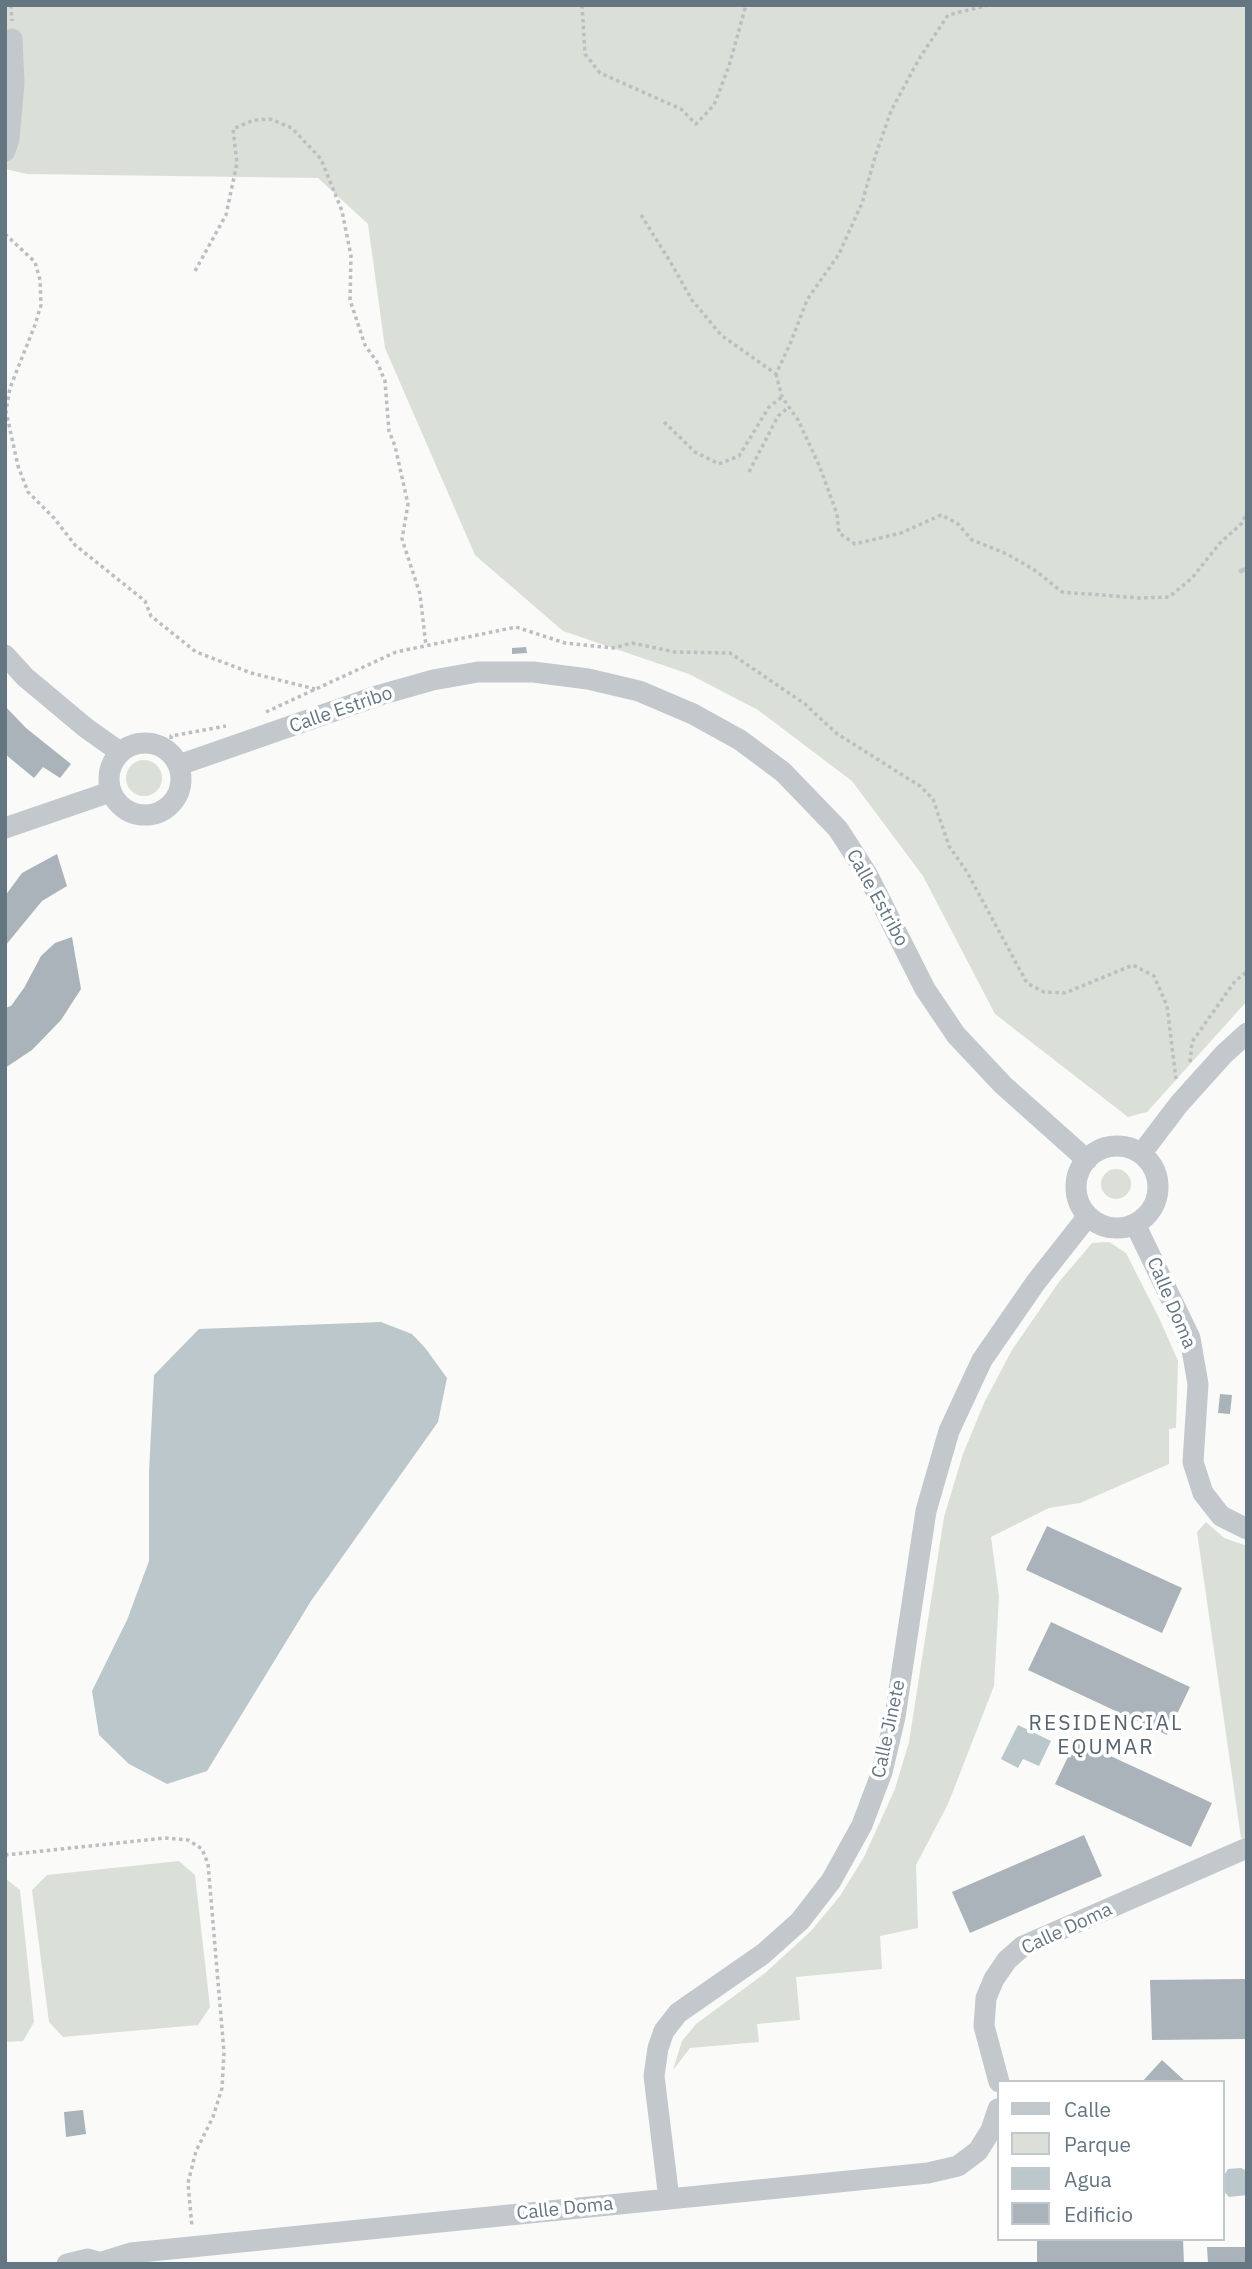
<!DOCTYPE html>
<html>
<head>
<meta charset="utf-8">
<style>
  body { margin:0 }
  #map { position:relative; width:1252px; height:2269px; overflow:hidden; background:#fafaf8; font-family:"IBM Plex Sans",sans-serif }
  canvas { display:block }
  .frame { position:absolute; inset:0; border:7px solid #657683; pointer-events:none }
  .legend { position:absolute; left:997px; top:2080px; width:228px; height:161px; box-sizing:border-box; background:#fff; border:2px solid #c1c8cd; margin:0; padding:9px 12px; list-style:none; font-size:21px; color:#657683 }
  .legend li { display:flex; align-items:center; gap:14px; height:35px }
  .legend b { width:35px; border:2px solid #c1c8cd }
</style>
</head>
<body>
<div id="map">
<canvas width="1252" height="2269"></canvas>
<div class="frame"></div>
<ul class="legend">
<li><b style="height:9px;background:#c3c8cc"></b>Calle</li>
<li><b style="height:19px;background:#dadfd7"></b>Parque</li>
<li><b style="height:19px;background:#bbc7cb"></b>Agua</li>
<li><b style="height:19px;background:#aab3b9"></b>Edificio</li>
</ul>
</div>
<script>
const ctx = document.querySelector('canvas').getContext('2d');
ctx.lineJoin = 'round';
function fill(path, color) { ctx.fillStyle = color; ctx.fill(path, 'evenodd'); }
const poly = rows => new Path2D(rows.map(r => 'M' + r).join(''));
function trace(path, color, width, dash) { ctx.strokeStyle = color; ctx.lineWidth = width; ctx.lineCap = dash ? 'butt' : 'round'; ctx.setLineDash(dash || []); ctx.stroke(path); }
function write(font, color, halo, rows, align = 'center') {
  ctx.font = font + ' "IBM Plex Sans",sans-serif'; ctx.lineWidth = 7; ctx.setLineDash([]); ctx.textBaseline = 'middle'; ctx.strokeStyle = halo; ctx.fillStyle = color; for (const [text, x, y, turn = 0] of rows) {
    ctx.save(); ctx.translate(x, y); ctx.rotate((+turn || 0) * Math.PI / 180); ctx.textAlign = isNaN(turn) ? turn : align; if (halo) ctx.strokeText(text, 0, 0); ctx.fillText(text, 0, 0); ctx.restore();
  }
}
fill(poly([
  [5,5,1247,5,1247,1001,1147,1112,1128,1117,995,1014,923,876,852,781,758,710,689,674,563,631,475,555,385,348,368,224,318,178,27,174,5,169],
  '126 778a18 18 0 1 1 36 0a18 18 0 1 1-36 0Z',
  '1101 1184a15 15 0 1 1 30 0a15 15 0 1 1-30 0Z',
  [1109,1242,1126,1253,1160,1320,1178,1361,1176,1428,1169,1429,1169,1464,1080,1503,1049,1508,991,1537,999,1596,994,1686,948,1804,916,1865,918,1928,880,1936,882,1969,796,1977,800,2020,757,2024,759,2042,690,2048,673,2070,682,2041,696,2024,764,1974,811,1931,840,1896,864,1857,895,1789,909,1742,944,1517,963,1454,984,1403,1012,1350,1059,1282,1092,1243],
  [1206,1522,1224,1538,1247,1546,1247,1837,1241,1838,1197,1532],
  [179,1861,195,1875,210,2007,198,2025,63,2037,49,2022,32,1890,47,1875],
  [5,1878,20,1890,34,2022,23,2041,5,2042]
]), '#dadfd7');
fill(poly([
  [381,1322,412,1334,426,1349,447,1378,438,1422,311,1601,207,1771,167,1784,129,1764,99,1735,92,1691,127,1620,149,1561,149,1472,154,1375,199,1329],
  [1018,1725,1051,1741,1039,1766,1023,1759,1018,1768,1001,1759],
  [1241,2168,1247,2171,1247,2195,1229,2197,1222,2189,1222,2179,1228,2169]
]), '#bbc7cb');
trace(poly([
  [1241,571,1247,569]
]), '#bbc7cb', 5);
fill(poly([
  [526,647,527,653,512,654,512,648],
  [5,706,26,728,71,764,60,778,43,767,34,778,5,754],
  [57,854,67,886,42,901,5,946,5,896,22,873],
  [72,937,81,989,61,1020,32,1050,5,1068,5,1008,11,1006,24,988,41,956,55,943],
  [1220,1394,1232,1395,1230,1414,1218,1413],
  [1047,1526,1182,1588,1162,1633,1026,1570],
  [1051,1622,1190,1687,1167,1735,1028,1670],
  [1076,1740,1212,1803,1191,1847,1055,1784],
  [1084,1835,1102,1876,970,1933,952,1892],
  [1247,1979,1247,2039,1152,2040,1150,1980],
  [1162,2060,1186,2082,1142,2082],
  [83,2110,86,2134,66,2137,64,2112],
  [1037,2239,1183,2239,1184,2264,1037,2264],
  [1207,2247,1247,2247,1247,2264,1208,2264]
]), '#aab3b9');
trace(poly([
  [11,5,12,21],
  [582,5,585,54,600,73,681,109,696,124,714,105,729,66,746,5],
  [641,215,671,263,692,300,721,335,776,374,790,344,807,300,839,254,862,203,875,157,891,111,919,59,948,15,989,5],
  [5,234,35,262,40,280,41,305,35,325,10,388,6,411,18,466,28,492,54,518,75,545,145,601,151,616,196,652,251,673,315,689],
  [195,271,226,215,237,163,233,129,254,120,270,119,292,128,321,159,342,211,351,256,350,300,365,345,377,362,385,381,389,431,395,446,408,504,402,539,420,594,426,646],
  [776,374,782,397,798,420,819,465,837,514,839,533,855,544,901,533,941,515,957,523,972,540,1007,554,1036,571,1062,592,1140,598,1169,597,1192,578,1219,544,1242,523,1247,513],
  [664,422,695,452,719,464,739,456,769,407,782,397],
  [749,472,778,416,789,407],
  [266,712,396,652,516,627,565,643,613,648,632,643,675,652,730,653,805,704,836,733,920,786,933,799,949,846,967,872,1027,983,1044,992,1065,993,1133,965,1154,976,1167,1006,1176,1079],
  [172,746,171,736,226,726],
  [1190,1062,1192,1042,1235,981,1247,972],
  [5,1855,165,1838,188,1840,202,1849,208,1864,224,2052,222,2088,213,2117,196,2151,188,2183,192,2227]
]), '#bbbfc2', 3.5, [3.5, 3.5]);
trace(poly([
  [5,151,9,139,14,83,12,39],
  [5,655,25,677,86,728,120,752],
  '109 779a36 36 0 1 1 72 0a36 36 0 1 1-72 0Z',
  [179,765,380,695,433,680,478,672,533,672,588,679,639,691,693,714,740,740,783,772,838,829,867,874,925,989,956,1035,1003,1085,1087,1160],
  [5,828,110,792],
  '1076 1187a41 41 0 1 1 82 0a41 41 0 1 1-82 0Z',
  [1141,1154,1179,1104,1224,1054,1247,1033],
  [1135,1224,1190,1338,1198,1384,1193,1462,1203,1493,1221,1516,1247,1529],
  [999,2082,984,2026,986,1998,994,1979,1007,1960,1023,1946,1247,1848],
  [669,2199,654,2076,658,2048,664,2031,678,2013,763,1954,800,1921,831,1881,862,1825,882,1772,895,1717,926,1511,949,1431,982,1360,1036,1282,1088,1216],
  [102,2262,131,2253,928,2173,958,2166,978,2151,991,2130,998,2109],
  [67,2264,88,2259,106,2264]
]), '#c3c8cc', 21);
write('19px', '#657683', '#fff', [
  ["Calle Estribo",341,710,-19],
  ["Calle Estribo",877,898,61],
  ["Calle Doma",1171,1303,67],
  ["Calle Jinete",889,1729,-78],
  ["Calle Doma",1067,1929,-25],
  ["Calle Doma",565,2209,-6]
]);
ctx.letterSpacing = '2px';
write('21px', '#57646e', '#fff', [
  ["RESIDENCIAL",1106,1724],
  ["EQUMAR",1106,1748]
]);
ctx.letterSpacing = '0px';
</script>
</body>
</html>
